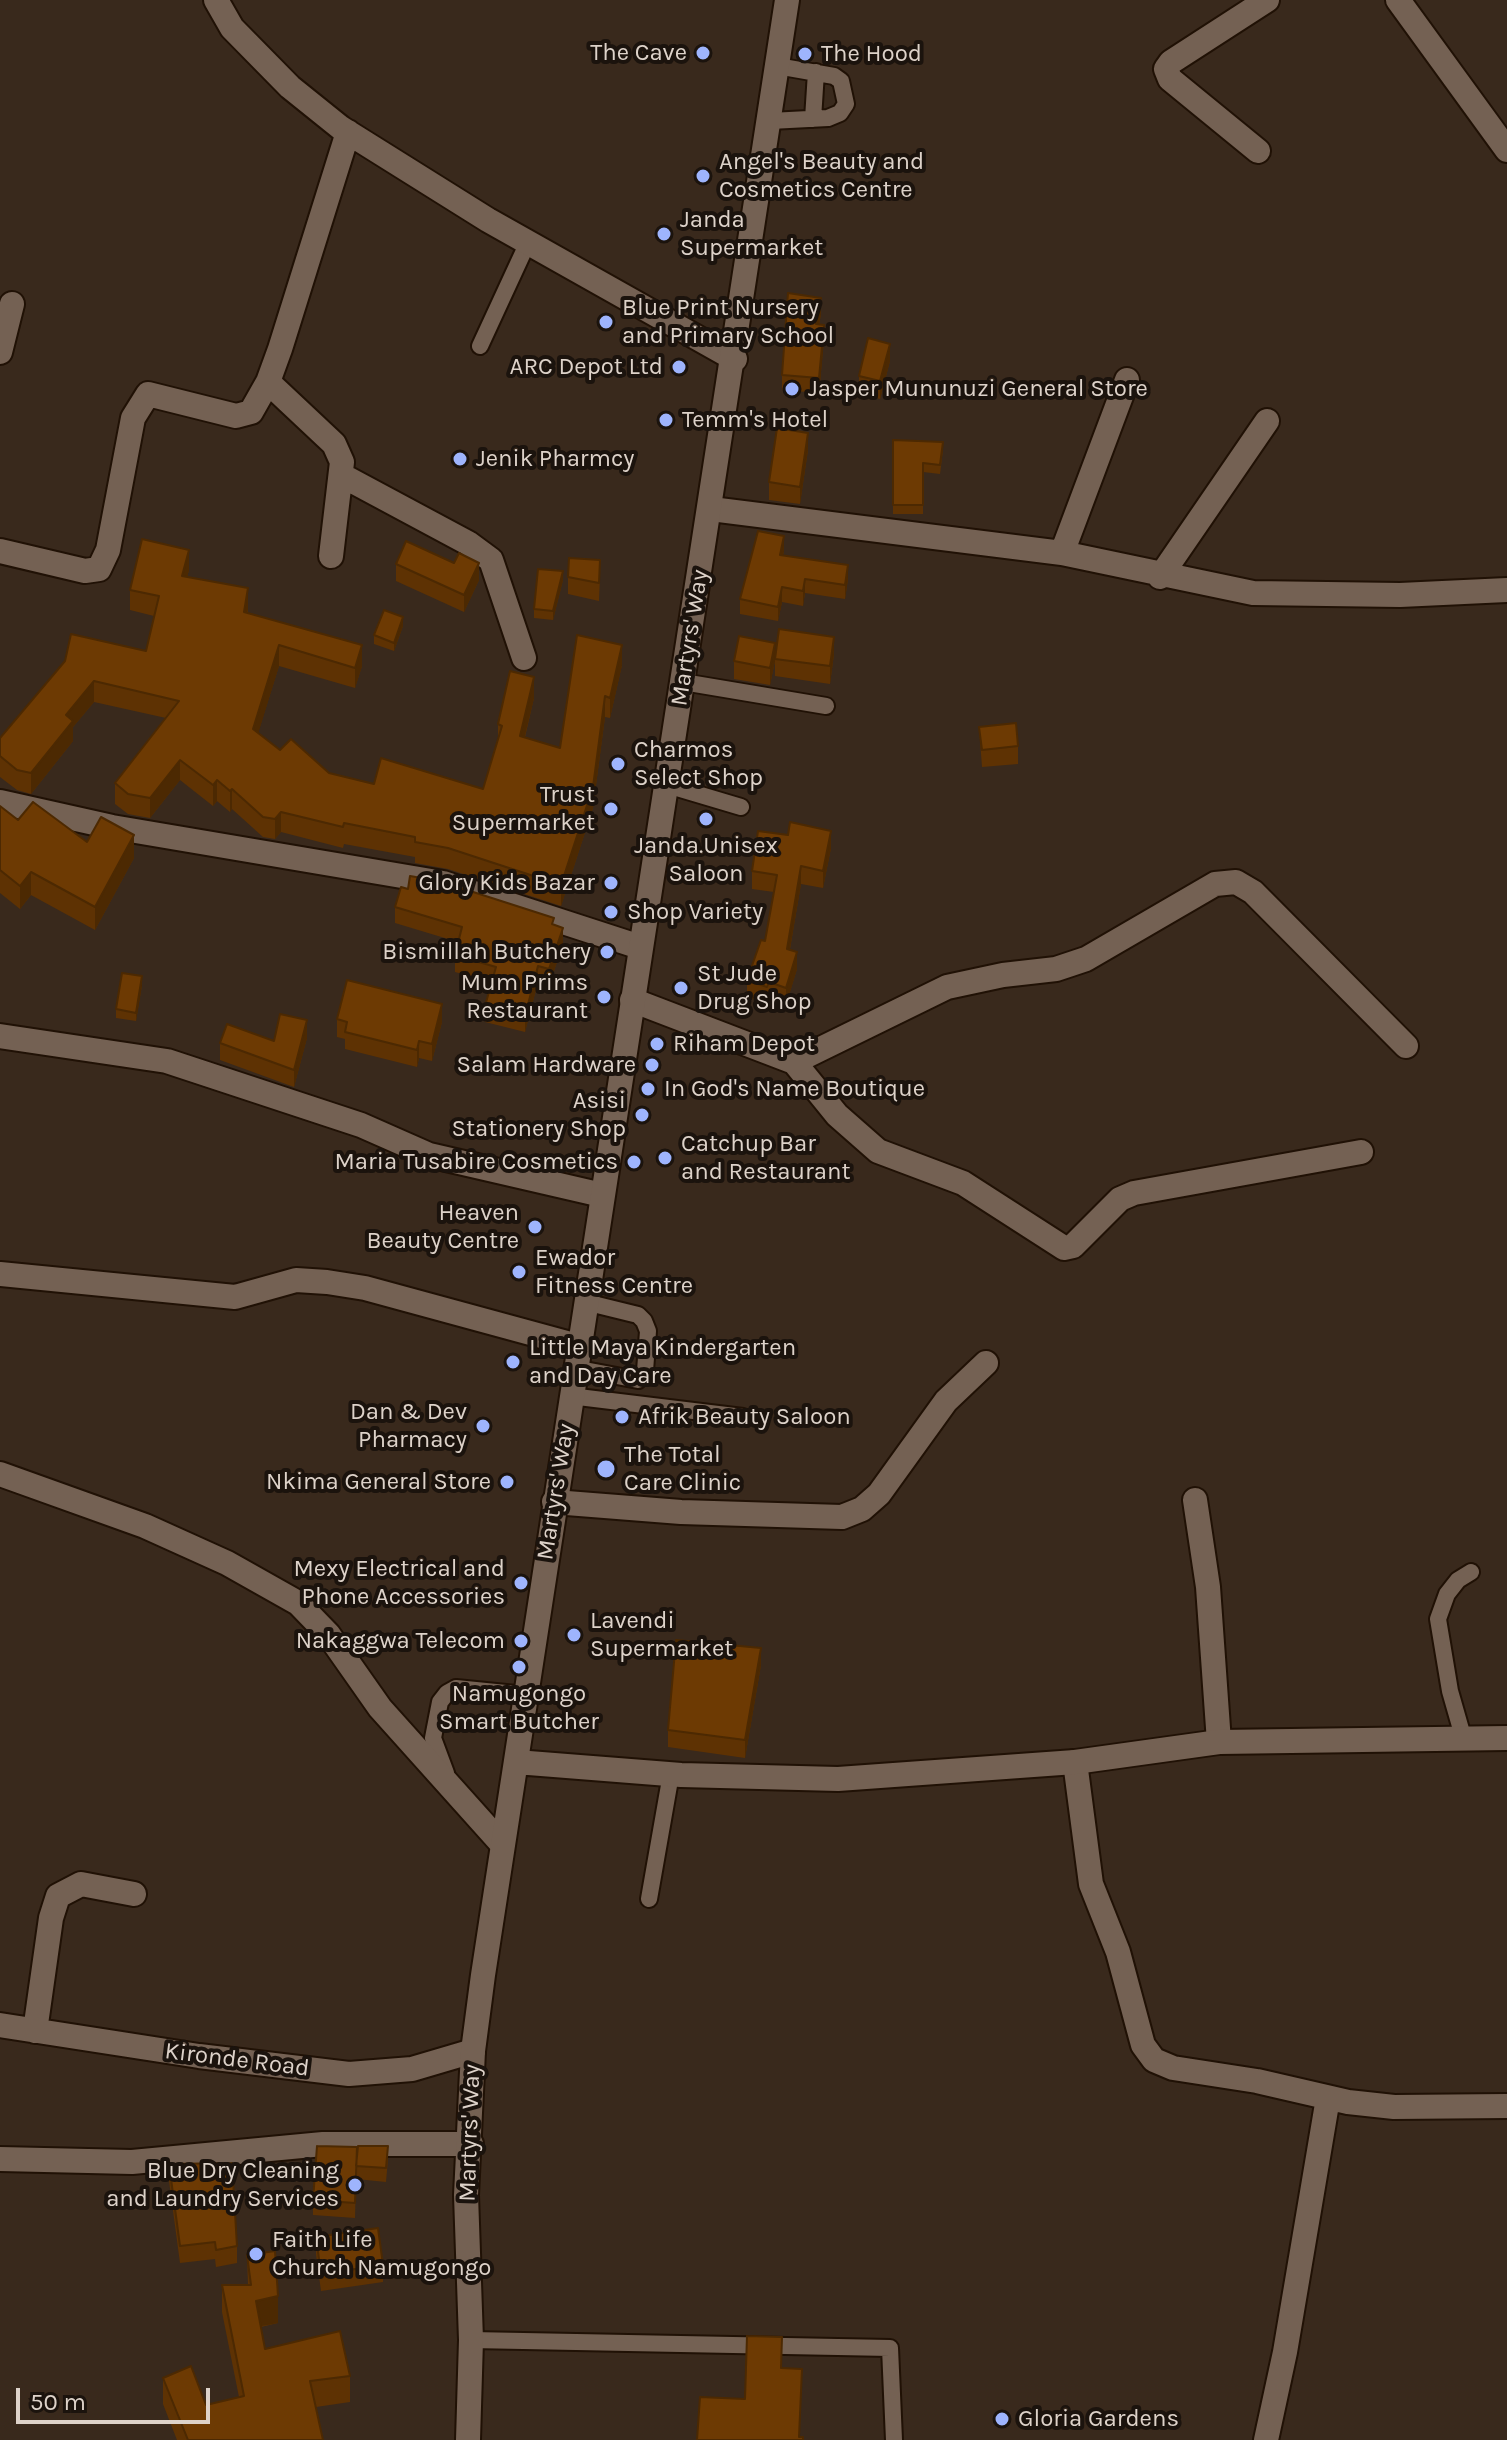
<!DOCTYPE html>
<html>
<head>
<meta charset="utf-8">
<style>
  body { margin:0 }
  #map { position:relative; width:1507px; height:2440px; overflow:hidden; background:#39291c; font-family:Karla,sans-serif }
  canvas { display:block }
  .scale { position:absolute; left:16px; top:2388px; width:194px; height:36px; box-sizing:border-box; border:4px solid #ddd2c9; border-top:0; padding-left:10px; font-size:24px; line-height:28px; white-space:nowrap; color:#ddd2c9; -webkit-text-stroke:6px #1b130d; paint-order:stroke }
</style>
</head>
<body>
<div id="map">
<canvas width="1507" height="2440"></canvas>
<div class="scale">50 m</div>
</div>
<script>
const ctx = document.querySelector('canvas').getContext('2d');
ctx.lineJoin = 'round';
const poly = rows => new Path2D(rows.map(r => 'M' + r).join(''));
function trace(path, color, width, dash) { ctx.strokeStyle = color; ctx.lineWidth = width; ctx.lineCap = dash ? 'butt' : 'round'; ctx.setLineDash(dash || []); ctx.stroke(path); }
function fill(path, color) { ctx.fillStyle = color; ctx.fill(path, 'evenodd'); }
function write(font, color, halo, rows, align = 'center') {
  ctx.font = font + ' Karla,sans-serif'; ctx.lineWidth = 8; ctx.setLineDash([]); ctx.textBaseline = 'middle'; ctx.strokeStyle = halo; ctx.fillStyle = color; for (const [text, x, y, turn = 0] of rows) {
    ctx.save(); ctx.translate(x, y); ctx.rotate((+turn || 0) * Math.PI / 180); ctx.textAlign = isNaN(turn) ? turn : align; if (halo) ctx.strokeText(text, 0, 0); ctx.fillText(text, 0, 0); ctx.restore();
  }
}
const lane = poly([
  [813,119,816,72],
  [770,121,828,118,840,113,846,104,841,81,834,76,777,66],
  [480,346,528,242],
  [683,682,826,706],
  [667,785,741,807],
  [574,1368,638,1380,645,1371,648,1331,644,1321,638,1315,585,1302],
  [570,1396,743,1417],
  [1464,1740,1450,1691,1438,1619,1447,1594,1458,1580,1471,1572],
  [446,1773,433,1738,440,1702,447,1693,456,1688,526,1695],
  [649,1899,671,1774],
  [471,2340,890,2348,894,2440]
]);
const street = poly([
  [216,0,232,28,290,87,341,128,488,220,735,359],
  [1398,0,1507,150],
  [1258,151,1170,79,1166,69,1171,62,1267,0],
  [0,352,12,304],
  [268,382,334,444,342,462,331,556],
  [343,476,468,543,491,560,524,658],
  [711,509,1062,553,1253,593,1400,595,1507,590],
  [0,551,85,571,99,569,108,550,133,418,148,394,236,416,251,412,268,382,280,349,348,132],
  [1062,553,1127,380],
  [1160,577,1267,421],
  [0,802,112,827,443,883,640,947],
  [632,1000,794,1062,947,987,1003,975,1056,969,1086,959,1215,884,1236,882,1253,892,1406,1046],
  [0,1036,167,1061,361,1125,429,1155,602,1195],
  [794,1062,837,1115,878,1151,963,1183,1064,1248,1073,1246,1120,1199,1134,1193,1361,1152],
  [0,1274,235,1297,296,1280,327,1282,365,1288,578,1346],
  [0,1474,145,1526,227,1563,298,1603,328,1634,380,1708,501,1843],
  [1195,1500,1208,1587,1219,1742],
  [554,1502,681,1512,842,1517,862,1509,879,1494,946,1401,986,1363],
  [1075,1762,1091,1884,1118,1952,1143,2045,1154,2060,1173,2068,1257,2081,1348,2102,1394,2107,1507,2106],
  [0,2025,199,2056,349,2074,412,2069,473,2051],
  [35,2031,51,1918,58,1896,81,1884,134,1894],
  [0,2159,132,2162,323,2144,471,2144],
  [1266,2440,1285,2352,1328,2098]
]);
const secondary = poly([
  [516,1762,681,1775,838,1779,1075,1762,1219,1742,1507,1738],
  [468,2440,471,2340,466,2195,473,2051,483,1975,787,0]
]);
trace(lane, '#201105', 20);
trace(street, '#201105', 28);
trace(secondary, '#201105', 28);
trace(lane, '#746153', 16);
trace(street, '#746153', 24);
trace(secondary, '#746153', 24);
fill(poly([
  [821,314,819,325,824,340,819,393,782,390,782,375],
  [890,361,880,399,859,393,859,376],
  [893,440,943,450,940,474,923,472,923,514,893,514],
  [808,450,800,504,769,500,769,482],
  [784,551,783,555,848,579,845,599,805,593,803,606,782,602,778,621,740,614,740,599],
  [396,564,479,580,464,612,396,581],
  [189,570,187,577,248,609,248,613,362,666,355,688,279,666,258,733,280,750,329,773,374,784,483,789,498,741,498,724,534,698,525,737,560,748,622,665,610,718,605,717,593,808,561,906,448,869,415,863,415,857,344,844,343,848,281,832,275,839,263,837,232,809,230,812,217,801,213,806,180,780,150,818,128,814,115,804,115,783,166,718,94,702,73,727,73,741,31,794,17,790,0,777,0,738,65,661,146,651,154,616,130,610,130,590],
  [568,577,600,577,599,601,568,594],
  [563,580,553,620,534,618,534,609],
  [403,626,394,651,374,644,374,635],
  [834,654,830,684,775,676,775,659],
  [734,661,775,661,770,685,734,679],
  [979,727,1018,746,1018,764,982,767],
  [0,806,18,820,134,858,95,930,31,895,20,909,0,893],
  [831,848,823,888,801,884,790,949,797,969,786,1005,769,1000,767,1004,747,997,747,980,765,941,774,892,752,889,752,871],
  [395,907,554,925,563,944,549,986,538,982,525,1032,485,1022,485,1006,492,982,455,972,455,955,458,942,395,923],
  [142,985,136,1021,116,1018,116,1009],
  [337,1019,442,1022,432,1061,419,1058,417,1067,345,1049,345,1039,337,1037],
  [307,1038,294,1087,220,1060,220,1043,274,1041],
  [761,1665,745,1758,668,1747,668,1730],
  [357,2159,388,2159,386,2182,356,2179,355,2218,313,2215,313,2200],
  [169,2164,237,2246,237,2263,216,2267,215,2259,180,2263,169,2181],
  [316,2237,383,2265,383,2282,321,2291,316,2254],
  [247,2255,278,2323,261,2327,265,2349,350,2376,350,2402,316,2407,323,2440,177,2440,163,2404,163,2378,206,2405,239,2397,222,2312,222,2285,248,2285]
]), '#5e3203');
fill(poly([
  [821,298,821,314,816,339,816,324],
  [824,325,824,340,819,393,819,378],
  [890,344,890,361,880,399,880,381],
  [808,433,808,450,800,504,800,487],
  [784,536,784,551,780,569,780,555],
  [189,550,189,570,182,597,182,576],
  [479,563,479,580,464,612,464,595],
  [848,565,848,579,845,599,845,585],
  [563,571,563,580,553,620,553,611],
  [805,579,805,593,803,606,803,591],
  [782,587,782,602,778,621,778,607],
  [248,588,248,609,244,633,244,612],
  [403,617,403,626,394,651,394,643],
  [834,637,834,654,830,684,830,666],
  [775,643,775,661,770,685,770,668],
  [279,645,279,666,253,750,253,729],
  [362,645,362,666,355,688,355,668],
  [622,645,622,665,610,718,610,698],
  [534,677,534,698,520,756,520,736],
  [94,681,94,702,73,727,73,741,31,794,31,773,66,715],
  [605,696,605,717,593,808,561,906,561,885],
  [180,760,180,780,150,818,150,798],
  [217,780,217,801,213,806,213,785],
  [232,789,232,809,230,812,230,791],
  [281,812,281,832,275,839,275,819],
  [831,831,831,848,823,888,823,871],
  [134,835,134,858,95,930,95,907],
  [801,866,801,884,787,966,787,949],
  [31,872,31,895,20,909,20,886],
  [563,928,563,944,549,986,549,969],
  [797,952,797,969,786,1005,786,988],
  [538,966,538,982,525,1032,525,1016],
  [142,976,142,985,136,1021,136,1013],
  [442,1004,442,1022,432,1061,432,1044],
  [307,1020,307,1038,294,1087,294,1070],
  [419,1041,419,1058,417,1067,417,1050],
  [761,1648,761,1665,745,1758,745,1740],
  [278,2296,278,2323,256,2327,256,2301]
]), '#4c2902');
const building = poly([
  [788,293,821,298,816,324,824,325,819,378,782,375,788,293],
  [868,338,890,344,880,381,859,376,868,338],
  [777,428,808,433,800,487,769,482,777,428],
  [893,440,943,442,940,465,923,463,923,505,893,505,893,440],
  [758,531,784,536,780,555,848,565,845,585,805,579,803,591,782,587,778,607,740,599,758,531],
  [142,539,189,550,182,576,248,588,244,612,362,645,355,668,279,645,253,729,280,750,291,739,329,773,374,784,381,758,483,789,502,726,498,724,510,671,534,677,520,736,560,748,577,635,622,645,610,698,605,696,593,787,561,885,448,848,415,842,415,837,344,823,343,827,281,812,275,819,263,817,232,789,230,791,217,780,213,785,180,760,150,798,128,794,115,783,179,701,94,681,66,715,73,721,31,773,17,770,0,756,0,738,65,661,71,634,146,651,159,596,130,590,142,539],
  [406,541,454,563,459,553,479,563,464,595,396,564,406,541],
  [569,558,600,560,599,583,568,577,569,558],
  [538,569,563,571,553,611,534,609,538,569],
  [384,610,403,617,394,643,374,635,384,610],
  [779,629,834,637,830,666,775,659,779,629],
  [739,636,775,643,770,668,734,661,739,636],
  [1016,723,1018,746,982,750,979,727,1016,723],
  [33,802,87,842,101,817,134,835,95,907,31,872,20,886,0,870,0,806,18,820,33,802],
  [790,822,831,831,823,871,801,866,787,949,797,952,786,988,769,982,767,987,747,980,761,940,765,941,777,875,752,871,758,831,788,835,790,822],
  [410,876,439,881,554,918,552,924,563,928,549,969,538,966,525,1016,485,1006,496,967,455,955,462,927,395,907,401,887,408,889,410,876],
  [122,973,142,976,136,1013,116,1009,122,973],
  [347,980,442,1004,432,1044,419,1041,417,1050,345,1032,347,1022,337,1019,347,980],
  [280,1014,307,1020,294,1070,220,1043,227,1024,274,1041,280,1014],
  [676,1640,761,1648,745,1740,668,1730,676,1640],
  [317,2146,357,2147,355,2203,313,2200,317,2146],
  [358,2146,388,2146,386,2168,356,2166,358,2146],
  [232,2163,237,2246,216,2250,215,2242,180,2246,169,2164,232,2163],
  [378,2228,383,2265,321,2274,316,2237,378,2228],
  [275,2251,278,2296,256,2301,265,2349,340,2331,350,2376,310,2381,323,2440,188,2440,163,2378,191,2366,206,2405,244,2396,222,2285,251,2285,247,2255,275,2251],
  [747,2336,782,2337,781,2368,802,2369,799,2437,803,2437,803,2440,697,2440,700,2397,745,2399,747,2336]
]);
fill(building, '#6d3a03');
trace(building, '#4c2902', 2);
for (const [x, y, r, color] of [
  [703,53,8,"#9eb4fd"],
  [805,54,8,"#9eb4fd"],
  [703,176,8,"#9eb4fd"],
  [664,234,8,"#9eb4fd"],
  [606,322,8,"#9eb4fd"],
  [679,367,8,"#9eb4fd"],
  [792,389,8,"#9eb4fd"],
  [666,420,8,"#9eb4fd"],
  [460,459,8,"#9eb4fd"],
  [618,764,8,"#9eb4fd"],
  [611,809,8,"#9eb4fd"],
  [706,819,8,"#9eb4fd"],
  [611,883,8,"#9eb4fd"],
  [611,912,8,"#9eb4fd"],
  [607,952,8,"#9eb4fd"],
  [681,988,8,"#9eb4fd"],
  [604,997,8,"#9eb4fd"],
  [657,1044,8,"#9eb4fd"],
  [652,1065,8,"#9eb4fd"],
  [648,1089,8,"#9eb4fd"],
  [642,1115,8,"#9eb4fd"],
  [665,1158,8,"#9eb4fd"],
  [634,1162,8,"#9eb4fd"],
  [535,1227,8,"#9eb4fd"],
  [519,1272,8,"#9eb4fd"],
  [513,1362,8,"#9eb4fd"],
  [622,1417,8,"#9eb4fd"],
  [483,1426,8,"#9eb4fd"],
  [606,1469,10,"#9eb4fd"],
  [507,1482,8,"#9eb4fd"],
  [521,1583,8,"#9eb4fd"],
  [574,1635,8,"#9eb4fd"],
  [521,1641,8,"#9eb4fd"],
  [519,1667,8,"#9eb4fd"],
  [355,2185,8,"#9eb4fd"],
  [256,2254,8,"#9eb4fd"],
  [1002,2419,8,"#9eb4fd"]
]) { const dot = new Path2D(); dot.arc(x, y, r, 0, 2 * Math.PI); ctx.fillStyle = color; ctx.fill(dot); trace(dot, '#1b130d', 3); }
write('24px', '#ddd2c9', '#1b130d', [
  ["The Cave",687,53,"right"],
  ["The Hood",821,54],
  ["Angel's Beauty and",719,162],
  ["Cosmetics Centre",719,190],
  ["Janda",680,220],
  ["Supermarket",680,248],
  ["Blue Print Nursery",622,308],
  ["and Primary School",622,336],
  ["ARC Depot Ltd",663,367,"right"],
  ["Jasper Mununuzi General Store",808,389],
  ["Temm's Hotel",682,420],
  ["Jenik Pharmcy",476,459],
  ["Charmos",634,750],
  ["Select Shop",634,778],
  ["Trust",595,795,"right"],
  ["Supermarket",595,823,"right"],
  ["Janda.Unisex",706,846,"center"],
  ["Saloon",706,874,"center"],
  ["Glory Kids Bazar",595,883,"right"],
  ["Shop Variety",627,912],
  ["Bismillah Butchery",591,952,"right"],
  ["St Jude",697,974],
  ["Drug Shop",697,1002],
  ["Mum Prims",588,983,"right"],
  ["Restaurant",588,1011,"right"],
  ["Riham Depot",673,1044],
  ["Salam Hardware",636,1065,"right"],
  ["In God's Name Boutique",664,1089],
  ["Asisi",626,1101,"right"],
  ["Stationery Shop",626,1129,"right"],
  ["Catchup Bar",681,1144],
  ["and Restaurant",681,1172],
  ["Maria Tusabire Cosmetics",618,1162,"right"],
  ["Heaven",519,1213,"right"],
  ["Beauty Centre",519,1241,"right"],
  ["Ewador",535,1258],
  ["Fitness Centre",535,1286],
  ["Little Maya Kindergarten",529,1348],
  ["and Day Care",529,1376],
  ["Dan & Dev",467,1412,"right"],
  ["Pharmacy",467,1440,"right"],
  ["Afrik Beauty Saloon",638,1417],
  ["The Total",624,1455],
  ["Care Clinic",624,1483],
  ["Nkima General Store",491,1482,"right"],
  ["Mexy Electrical and",505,1569,"right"],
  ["Phone Accessories",505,1597,"right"],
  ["Lavendi",590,1621],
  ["Supermarket",590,1649],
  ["Nakaggwa Telecom",505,1641,"right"],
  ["Namugongo",519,1694,"center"],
  ["Smart Butcher",519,1722,"center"],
  ["Blue Dry Cleaning",339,2171,"right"],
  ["and Laundry Services",339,2199,"right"],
  ["Faith Life",272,2240],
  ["Church Namugongo",272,2268],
  ["Gloria Gardens",1018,2419]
], 'left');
write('24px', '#ddd2c9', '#1b130d', [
  ["Martyrs' Way",690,638,-81],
  ["Martyrs' Way",556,1492,-81],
  ["Kironde Road",237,2060,7],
  ["Martyrs' Way",470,2133,-88]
]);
</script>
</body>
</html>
